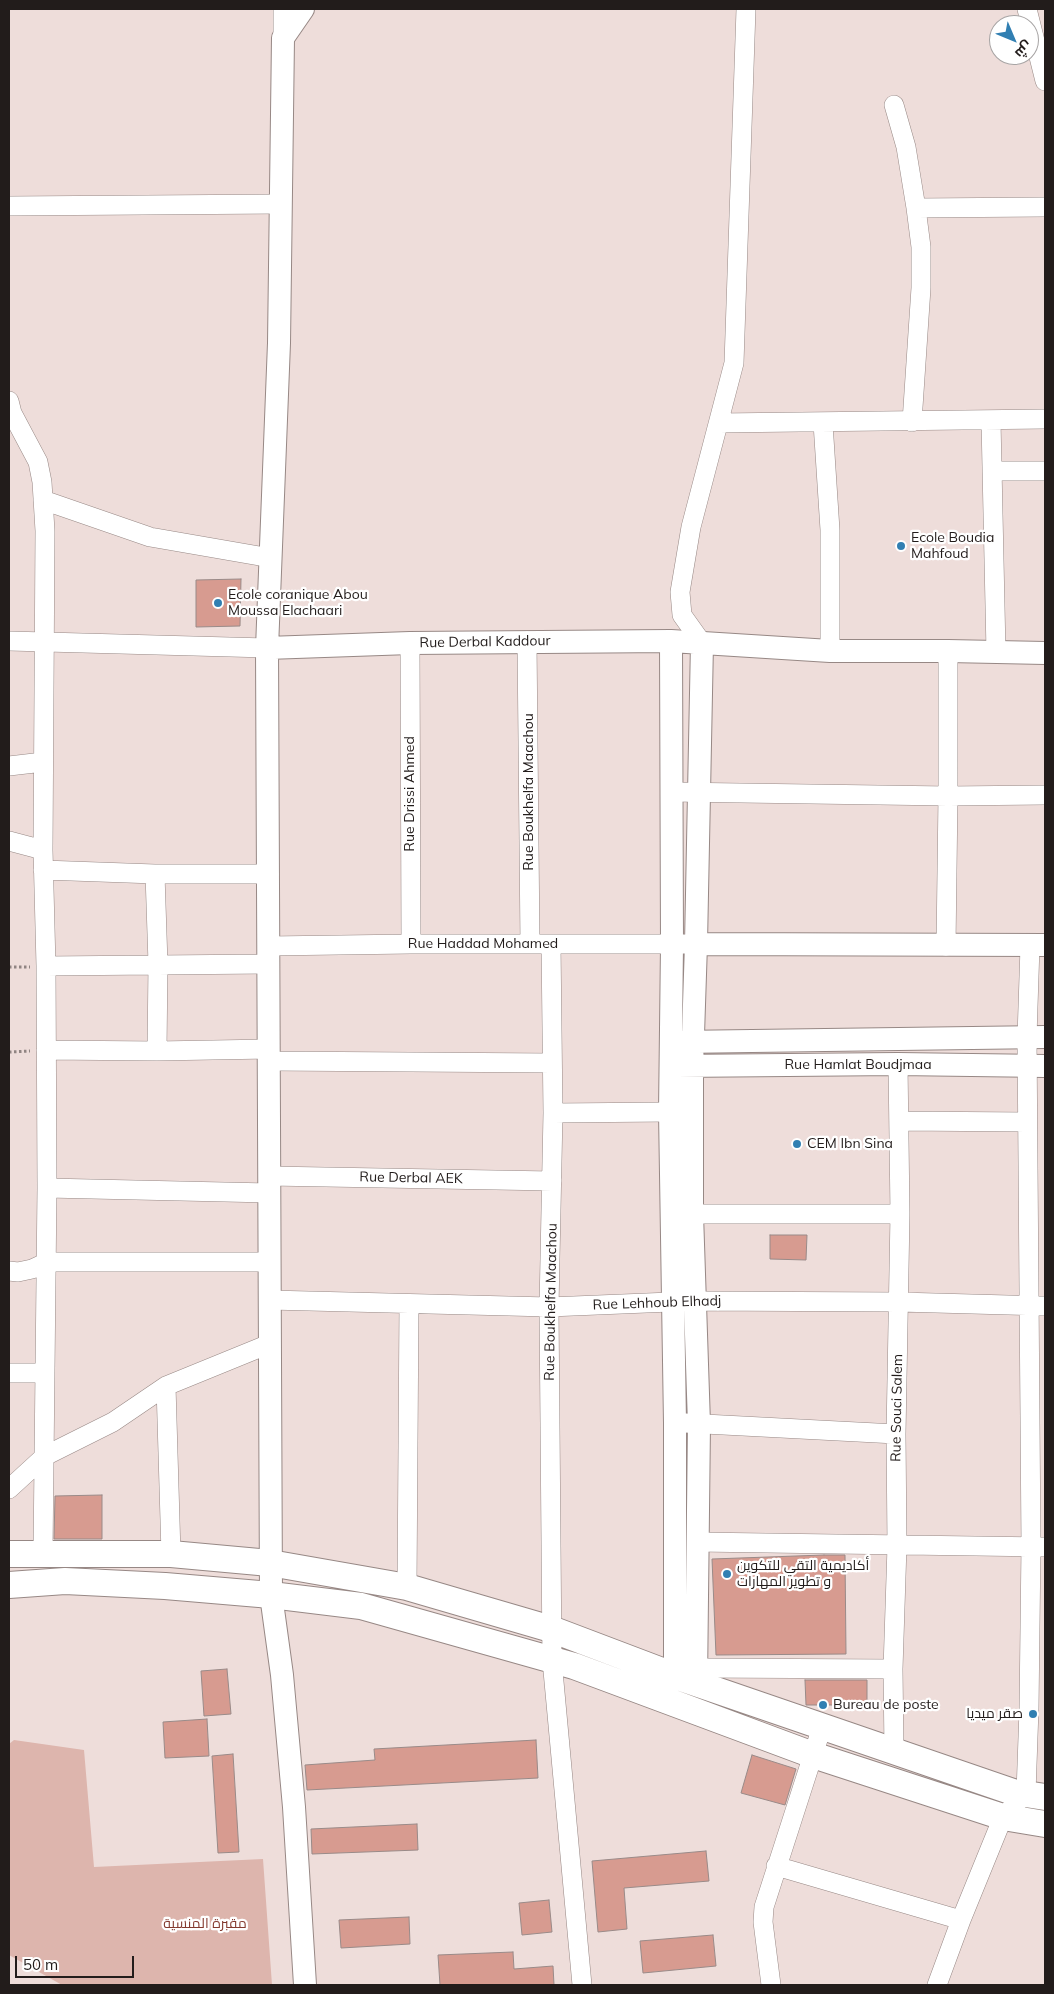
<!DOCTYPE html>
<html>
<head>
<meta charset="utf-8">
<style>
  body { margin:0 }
  #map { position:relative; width:1054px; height:1994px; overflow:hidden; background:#eeddda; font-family:Mulish,Cairo,sans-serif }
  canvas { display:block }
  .frame { position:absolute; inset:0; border:10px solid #221c1b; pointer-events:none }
  .north { position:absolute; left:989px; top:15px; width:50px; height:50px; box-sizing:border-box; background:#fff; border:1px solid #a7a4a4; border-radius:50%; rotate:135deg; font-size:14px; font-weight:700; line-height:20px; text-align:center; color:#221c1b }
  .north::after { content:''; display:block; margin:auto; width:18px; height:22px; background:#317fb2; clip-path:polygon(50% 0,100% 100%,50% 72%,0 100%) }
  .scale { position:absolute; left:15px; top:1956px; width:119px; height:22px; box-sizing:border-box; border:2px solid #221c1b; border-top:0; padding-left:6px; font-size:15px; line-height:18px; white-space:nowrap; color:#221c1b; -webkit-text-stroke:4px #fff; paint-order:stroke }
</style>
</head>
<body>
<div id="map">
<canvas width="1054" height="1994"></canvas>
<div class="frame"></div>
<div class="north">ش</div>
<div class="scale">50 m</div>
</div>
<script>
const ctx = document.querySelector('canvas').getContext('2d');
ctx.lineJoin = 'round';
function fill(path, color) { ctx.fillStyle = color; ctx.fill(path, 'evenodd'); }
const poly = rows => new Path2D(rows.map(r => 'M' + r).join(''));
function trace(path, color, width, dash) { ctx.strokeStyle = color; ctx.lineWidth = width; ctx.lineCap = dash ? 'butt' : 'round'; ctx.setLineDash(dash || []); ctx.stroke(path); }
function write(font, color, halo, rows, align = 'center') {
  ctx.font = font + ' Mulish,Cairo,sans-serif'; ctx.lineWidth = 4.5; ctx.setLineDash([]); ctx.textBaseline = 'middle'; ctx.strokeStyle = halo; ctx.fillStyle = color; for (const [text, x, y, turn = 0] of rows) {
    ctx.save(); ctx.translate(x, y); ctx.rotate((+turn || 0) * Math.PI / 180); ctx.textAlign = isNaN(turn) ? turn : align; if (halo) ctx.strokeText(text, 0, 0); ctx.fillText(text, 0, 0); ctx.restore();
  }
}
fill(poly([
  [14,1740,84,1750,94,1867,263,1859,272,1985,62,1985,9,1955,9,1744]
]), '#ddb5ad');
const building = poly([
  [241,579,240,626,196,627,196,580,241,579],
  [770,1235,807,1235,806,1260,770,1259,770,1235],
  [102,1495,102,1539,54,1539,55,1496,102,1495],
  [824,1555,845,1555,846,1654,716,1655,712,1559,824,1555],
  [227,1669,231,1714,204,1716,201,1671,227,1669],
  [805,1680,867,1680,867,1705,806,1705,805,1680],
  [207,1719,209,1756,165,1758,163,1722,207,1719],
  [536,1740,538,1778,307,1790,305,1765,375,1760,374,1749,536,1740],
  [233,1754,239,1852,218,1853,212,1756,233,1754],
  [752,1755,796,1769,785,1805,741,1793,752,1755],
  [417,1824,418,1850,312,1854,311,1829,417,1824],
  [706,1851,709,1881,624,1888,627,1929,598,1932,592,1861,706,1851],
  [549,1900,552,1932,522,1935,519,1903,549,1900],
  [409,1917,410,1944,341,1948,339,1920,409,1917],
  [713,1935,716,1966,643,1973,640,1941,713,1935],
  [513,1952,514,1969,553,1966,554,1985,440,1985,438,1955,513,1952]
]);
fill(building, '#d79b90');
trace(building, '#998a88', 1);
const minor = poly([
  [1027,9,1045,81],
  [283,38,283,9],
  [894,105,906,147,916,208,1045,207],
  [9,206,281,204],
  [9,401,12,413,38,462,42,482,45,531,43,850,46,966,47,1188,43,1553],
  [991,421,996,652],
  [912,422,921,288,921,247,916,208],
  [719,423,1045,419],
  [823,423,830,530,830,651],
  [992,471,1045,471],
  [43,500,150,537,271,558],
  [9,641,267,648],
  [527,641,530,944],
  [410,643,411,944],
  [702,643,682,615,680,592,691,527,734,363,746,9],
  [9,766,43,762],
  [672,792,948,796,1045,795],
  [9,841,43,850],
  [43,870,155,874,269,874],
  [155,874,158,964,157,1051],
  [551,944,553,1113,549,1307,552,1660,582,1985],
  [269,946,411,944,696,944],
  [946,946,948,796,948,651],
  [46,966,268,964],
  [46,1050,157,1051,269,1049],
  [269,1061,552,1063],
  [553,1113,670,1112],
  [900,1121,1027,1122],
  [269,1176,552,1181],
  [47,1188,269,1193],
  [692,1214,900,1214],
  [9,1271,18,1272,32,1269,47,1262,269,1262],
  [269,1300,549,1307,695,1301,899,1302,1045,1306],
  [9,1373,45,1373],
  [166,1386,171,1554],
  [685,1423,896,1434],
  [9,1489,45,1456,113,1422,166,1386,269,1344],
  [697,1542,1045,1547],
  [407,1587,409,1304],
  [696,1668,893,1669],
  [894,1752,893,1669,897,1546,896,1434,900,1214,898,1064],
  [776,1866,961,1920],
  [771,1985,763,1922,764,1907,822,1727],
  [937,1985,961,1920,1003,1817,1026,1793,1029,1709,1031,1546,1027,1037,1030,946]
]);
const tertiary = poly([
  [303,9,283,38,279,343,267,648,271,1595,282,1675,294,1807,305,1985],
  [671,641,672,945,670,1112,675,1423,675,1676],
  [267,648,410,643,671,641,830,651,948,651,1045,653],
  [696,944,1045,945],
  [679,1042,1045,1037],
  [677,1066,898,1064,1045,1066],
  [696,1683,699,1424,692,1214,692,1065,696,944,702,643]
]);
const secondary = poly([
  [9,1554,171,1554,270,1563,407,1587,551,1629,675,1676,1013,1792,1045,1797],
  [9,1585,65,1581,165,1586,271,1595,361,1606,574,1666,813,1755,1003,1817,1045,1824]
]);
trace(minor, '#978885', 20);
trace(tertiary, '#978885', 24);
trace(secondary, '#978885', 28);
trace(poly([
  [9,967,30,967],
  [9,1052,30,1051]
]), '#908482', 3, [2.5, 2.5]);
trace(minor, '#fff', 19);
trace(tertiary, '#fff', 22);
trace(secondary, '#fff', 26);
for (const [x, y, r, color] of [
  [901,546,5,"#317fb2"],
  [218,603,5,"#317fb2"],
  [797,1144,5,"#317fb2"],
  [727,1574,5,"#317fb2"],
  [823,1705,5,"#317fb2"],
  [1033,1714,5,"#317fb2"]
]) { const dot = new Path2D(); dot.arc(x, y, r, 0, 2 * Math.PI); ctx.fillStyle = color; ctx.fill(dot); trace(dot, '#fff', 2); }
write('14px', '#221c1b', '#fff', [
  ["Ecole Boudia",911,538],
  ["Mahfoud",911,554],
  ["Ecole coranique Abou",228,595],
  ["Moussa Elachaari",228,611],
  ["CEM Ibn Sina",807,1144],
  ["أكاديمية التقي للتكوين",737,1566],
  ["و تطوير المهارات",737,1582],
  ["Bureau de poste",833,1705],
  ["صقر ميديا",1023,1714,"right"]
], 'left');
write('14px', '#221c1b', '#fff', [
  ["Rue Derbal Kaddour",485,642,-1],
  ["Rue Boukhelfa Maachou",529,792,-90],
  ["Rue Drissi Ahmed",410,794,-90],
  ["Rue Haddad Mohamed",483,944],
  ["Rue Hamlat Boudjmaa",858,1065],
  ["Rue Derbal AEK",411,1178,1],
  ["Rue Boukhelfa Maachou",551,1302,-89],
  ["Rue Lehhoub Elhadj",657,1303,-2],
  ["Rue Souci Salem",897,1408,-89]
]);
write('14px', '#843a2f', '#fff', [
  ["مقبرة المنسية",205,1924]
]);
</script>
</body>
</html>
